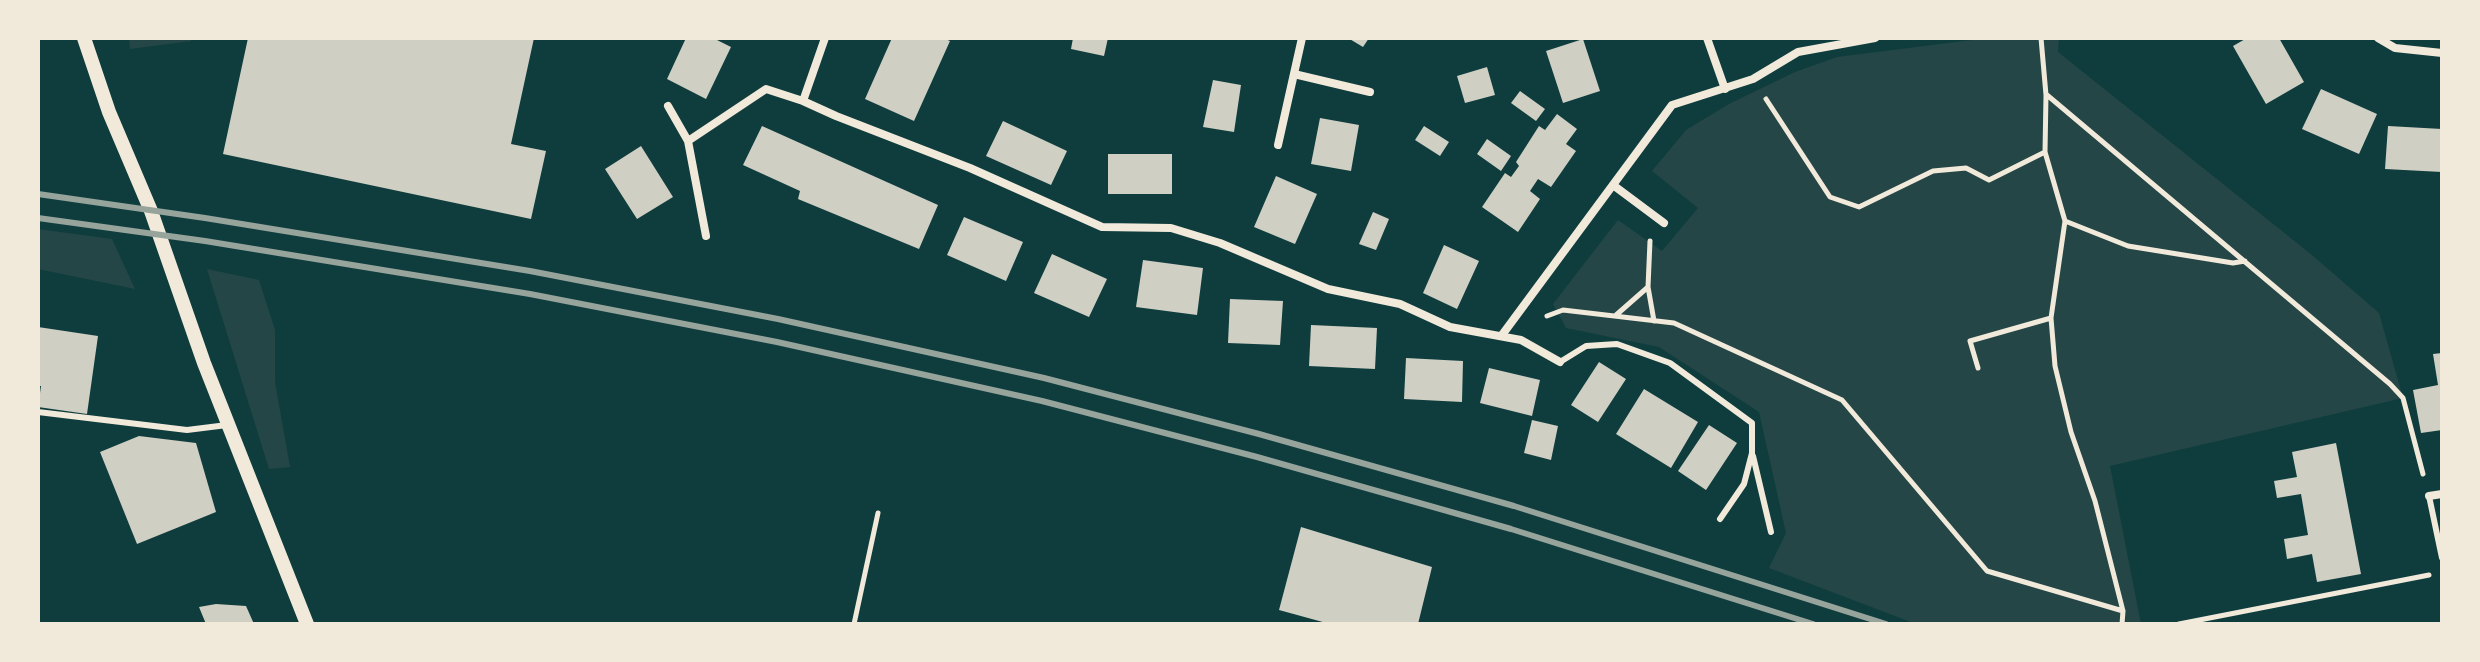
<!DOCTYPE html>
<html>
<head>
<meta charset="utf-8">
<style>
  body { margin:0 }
  #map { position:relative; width:2480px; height:662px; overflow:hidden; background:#0f3d3e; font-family:"PT Sans Narrow",sans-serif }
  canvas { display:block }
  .frame { position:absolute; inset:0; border:40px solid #f1e9da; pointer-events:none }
</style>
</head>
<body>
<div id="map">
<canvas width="2480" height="662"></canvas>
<div class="frame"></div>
</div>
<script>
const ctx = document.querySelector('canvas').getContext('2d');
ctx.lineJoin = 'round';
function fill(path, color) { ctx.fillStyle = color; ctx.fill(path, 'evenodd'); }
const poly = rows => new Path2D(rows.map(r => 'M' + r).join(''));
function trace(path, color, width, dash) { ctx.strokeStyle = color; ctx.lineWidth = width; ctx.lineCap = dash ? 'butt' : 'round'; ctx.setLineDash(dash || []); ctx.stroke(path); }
fill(poly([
  [129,38,191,38,191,41,130,49],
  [1988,38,2059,38,2058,52,2312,255,2379,313,2403,398,2110,466,2141,624,1916,624,1769,568,1786,533,1759,412,1659,347,1566,328,1553,304,1618,220,1662,251,1698,208,1652,171,1686,130,1729,104,1795,72,1837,57],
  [38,229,112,239,135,289,38,269],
  [207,269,259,280,275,330,275,382,290,467,269,469]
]), '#244646');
fill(poly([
  [248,38,534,38,511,144,546,151,531,219,223,154],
  [686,38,713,38,731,47,706,99,667,79],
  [892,38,943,38,950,41,914,121,865,99],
  [1073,38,1108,38,1104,56,1071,49],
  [1348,38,1369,38,1363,47],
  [2247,38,2279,38,2304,82,2266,104,2233,46],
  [1583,39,1600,91,1563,103,1546,51],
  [1487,67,1495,95,1465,103,1457,76],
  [1213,80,1241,85,1234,132,1203,127],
  [2321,89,2377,114,2359,154,2302,129],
  [1520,91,1545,109,1536,121,1511,103],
  [1557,114,1577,129,1566,144,1576,151,1551,187,1538,179,1530,191,1540,199,1518,232,1482,207,1505,173,1511,177,1519,166,1516,162,1539,126,1545,130],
  [1320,118,1359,125,1351,171,1311,164],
  [1003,121,1067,151,1051,185,986,156],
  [762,126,938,205,919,249,798,199,800,191,743,165],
  [1424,126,1449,142,1440,156,1415,140],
  [2388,126,2442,129,2442,172,2385,169],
  [1487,139,1511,156,1501,171,1477,154],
  [641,146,673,197,637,219,605,169],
  [1108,154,1172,154,1172,194,1108,194],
  [1276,176,1317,194,1295,244,1254,227],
  [1373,212,1389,219,1376,250,1359,244],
  [964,217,1023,242,1006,281,947,255],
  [1444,245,1479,261,1457,309,1423,293],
  [1052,254,1107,279,1089,317,1034,293],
  [1143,260,1203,268,1197,315,1136,307],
  [1230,299,1283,301,1280,345,1228,343],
  [1311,325,1377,328,1375,369,1309,366],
  [38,327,98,336,87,414,38,407,41,386,38,386],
  [2442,353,2442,430,2421,433,2413,390,2438,385,2433,354],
  [1406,358,1463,361,1462,402,1404,399],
  [1599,362,1626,379,1598,422,1571,405],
  [1489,368,1540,380,1532,416,1480,403],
  [1644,389,1698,422,1671,468,1616,434],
  [1532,420,1558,426,1551,460,1524,453],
  [1709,425,1737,443,1706,490,1678,471],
  [139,436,196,443,216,512,137,544,100,452],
  [2336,443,2361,574,2317,582,2312,554,2287,559,2284,539,2308,535,2301,494,2277,498,2274,481,2297,477,2292,452],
  [1301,527,1432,567,1418,624,1330,624,1279,610],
  [216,604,246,606,254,624,206,624,199,607]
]), '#cfcfc3');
trace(poly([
  [2041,38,2046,95,2045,152,2065,221,2051,318,2055,366,2071,432,2095,501,2123,611,2122,624],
  [2047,95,2390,384,2403,398,2423,474],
  [1766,99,1830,197,1859,207,1933,171,1966,168,1989,180,2045,152],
  [2065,221,2128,246,2233,263,2245,261],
  [1648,287,1650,241],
  [1547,316,1563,310,1674,323,1842,400,1987,571,2123,611],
  [1615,316,1648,287,1654,321],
  [1978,368,1970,341,2051,318],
  [854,624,878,513],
  [2179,624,2429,575]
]), '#f1e9da', 5);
trace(poly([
  [1560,362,1586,346,1617,344,1670,363,1752,423,1752,453,1744,484,1720,519],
  [38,412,187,430,227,425],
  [1753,456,1771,532],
  [2429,496,2442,558]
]), '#f1e9da', 6);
trace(poly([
  [825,38,803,101,836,116,970,168,1102,227,1171,228,1220,243,1328,289,1400,304,1450,327,1521,340,1560,362],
  [1707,38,1725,89],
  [2378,38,2395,48,2442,53],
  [1294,74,1370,92],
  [668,106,688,141],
  [1278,145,1302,38],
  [1613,185,1664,223],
  [706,236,688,141,766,89,803,101],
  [1502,335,1672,105,1753,79,1798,52,1875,38],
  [2429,496,2442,494]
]), '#f1e9da', 8);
trace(poly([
  [84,38,109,112,151,211,204,363,307,624]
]), '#f1e9da', 14);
trace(poly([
  [38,194,205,218,530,271,778,319,1044,378,1259,434,1514,506,1886,624],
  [38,218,205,241,530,294,777,342,1042,401,1257,457,1511,529,1813,624]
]), '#97a49c', 6);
</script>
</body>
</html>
